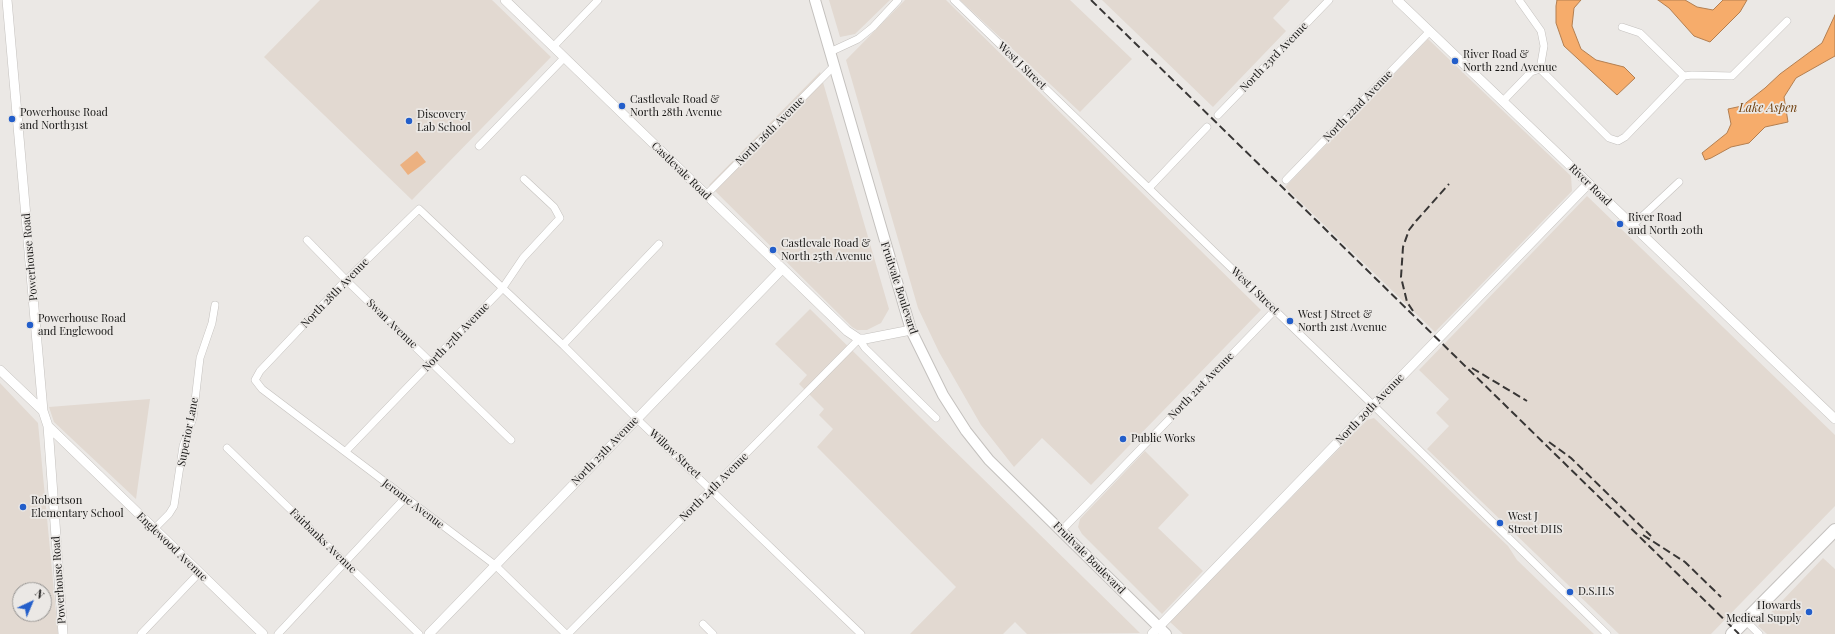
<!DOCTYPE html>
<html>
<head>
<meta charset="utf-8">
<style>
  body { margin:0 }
  #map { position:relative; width:1835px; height:634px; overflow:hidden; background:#ebe8e5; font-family:"Playfair Display",serif }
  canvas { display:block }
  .north { position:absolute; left:12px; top:582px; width:40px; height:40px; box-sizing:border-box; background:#ebe8e5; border:1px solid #969492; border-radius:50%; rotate:44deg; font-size:11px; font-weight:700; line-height:16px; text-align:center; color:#171615 }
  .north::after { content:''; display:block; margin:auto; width:14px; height:18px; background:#235eca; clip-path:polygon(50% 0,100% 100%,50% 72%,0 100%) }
</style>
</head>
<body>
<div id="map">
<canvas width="1835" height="634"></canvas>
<div class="north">N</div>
</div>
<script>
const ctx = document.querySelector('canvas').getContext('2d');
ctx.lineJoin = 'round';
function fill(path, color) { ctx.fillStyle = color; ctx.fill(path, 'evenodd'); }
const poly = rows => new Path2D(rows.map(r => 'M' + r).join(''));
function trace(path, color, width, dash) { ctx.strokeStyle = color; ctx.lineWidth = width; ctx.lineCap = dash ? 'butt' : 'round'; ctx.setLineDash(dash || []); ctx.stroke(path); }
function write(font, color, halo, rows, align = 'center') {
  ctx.font = font + ' "Playfair Display",serif'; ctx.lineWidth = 3.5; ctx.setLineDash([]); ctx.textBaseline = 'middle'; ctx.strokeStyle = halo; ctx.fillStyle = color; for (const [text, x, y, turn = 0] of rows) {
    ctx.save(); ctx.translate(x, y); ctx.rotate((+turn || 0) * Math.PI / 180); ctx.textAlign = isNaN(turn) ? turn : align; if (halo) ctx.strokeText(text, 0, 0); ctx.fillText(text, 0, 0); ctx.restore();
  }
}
fill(poly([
  [320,0,492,0,551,57,412,200,264,57],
  [829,0,890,0,855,34,840,37],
  [905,0,946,0,1261,310,1091,485,1042,438,1014,467,981,425,939,352,918,308,846,60],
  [960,0,1070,0,1132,59,1080,112],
  [1102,0,1290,0,1273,18,1286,31,1213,107],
  [1428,39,1571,176,1572,191,1435,332,1285,187],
  [820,72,889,309,881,323,867,330,857,330,852,327,709,185],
  [1587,196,1835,435,1835,506,1711,634,1619,634,1427,449,1449,426,1436,413,1449,399,1419,370],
  [810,309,1140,633,1027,634,1015,622,1003,634,910,634,956,587,817,447,833,429,819,415,824,409,799,384,807,375,775,344],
  [0,383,38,423,58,634,0,634],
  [20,590,44,590,44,614,20,614],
  [150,399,136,499,54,422,49,407],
  [1374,418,1508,546,1517,560,1594,634,1183,634,1170,622,1367,420],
  [1145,451,1189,495,1158,528,1203,571,1162,614,1082,534,1078,527,1080,519],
  [1823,558,1835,569,1835,634,1767,634,1758,626]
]), '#e2d9d1');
fill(poly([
  [417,151,426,162,408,175,400,165]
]), '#ecb180');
const water = poly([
  [1557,0,1581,0,1574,8,1572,26,1581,49,1596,60,1624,67,1635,78,1617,95,1564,46,1556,23,1556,6,1557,0],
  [1658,0,1685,0,1697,7,1713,10,1723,0,1747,0,1740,12,1710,42,1694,36,1669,8,1658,0],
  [1835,15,1835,56,1796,78,1784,97,1788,122,1765,127,1749,143,1731,147,1711,158,1705,160,1702,153,1727,133,1731,124,1728,109,1742,106,1765,88,1780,74,1822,43,1835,15]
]);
fill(water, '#f6ac6b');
trace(water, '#b37f51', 1);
const minor = poly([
  [954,0,1374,406,1607,634],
  [1519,0,1541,31,1544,46,1540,69,1609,138,1618,141,1625,137,1684,76,1692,75,1732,76,1787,21],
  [1622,27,1640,33,1684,76],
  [553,47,598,0],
  [830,52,858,39,873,27,898,0],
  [1504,100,1531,72,1540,69],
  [1218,115,1329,0],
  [479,146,564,58],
  [1286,180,1430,31],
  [1149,188,1207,127],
  [706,195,834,66],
  [1633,225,1679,182],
  [307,240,346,280,511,440],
  [563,345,659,244],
  [227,448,419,634],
  [346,451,502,289,523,258,560,218,554,207,524,179],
  [154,529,169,514,174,506,183,446,193,418,200,358,212,323,215,305],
  [1061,531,1274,311],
  [1745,620,1759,634],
  [703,624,713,634],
  [141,634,199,573],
  [278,634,405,498],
  [566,634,495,565,262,389,255,380,260,371,346,280,419,209,563,345,637,419,861,634],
  [568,634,859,339,865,348,936,418]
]);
const tertiary = poly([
  [7,0,43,411,48,426,63,634],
  [505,0,847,331,859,339,865,339,911,330],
  [1397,0,1835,419],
  [0,370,43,411],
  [48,426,263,634],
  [429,634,782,269],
  [1152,634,1588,184]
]);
const secondary = poly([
  [815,0,911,330,943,395,966,431,989,460,1166,634]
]);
const primary = poly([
  [1732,634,1835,530]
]);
trace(minor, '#c4c1be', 8);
trace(tertiary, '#c4c1be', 10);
trace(secondary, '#c4c1be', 12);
trace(primary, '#c4c1be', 14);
trace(minor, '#fff', 7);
trace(tertiary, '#fff', 9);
trace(secondary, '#fff', 10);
trace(primary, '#fff', 12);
trace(poly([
  [1091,0,1739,634],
  [1413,311,1407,302,1401,277,1403,247,1409,230,1416,221,1449,184],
  [1472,368,1527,401],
  [1549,442,1571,458,1651,536],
  [1643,535,1685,562,1721,597]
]), '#383635', 2, [8, 4]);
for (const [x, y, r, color] of [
  [1455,61,4,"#235eca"],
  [622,106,4,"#235eca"],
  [12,119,4,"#235eca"],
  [409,121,4,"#235eca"],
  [1620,224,4,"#235eca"],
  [773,250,4,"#235eca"],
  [1290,321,4,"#235eca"],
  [30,325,4,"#235eca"],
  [1123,439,4,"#235eca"],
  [23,507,4,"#235eca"],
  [1500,523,4,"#235eca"],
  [1570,592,4,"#235eca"],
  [1809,612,4,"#235eca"]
]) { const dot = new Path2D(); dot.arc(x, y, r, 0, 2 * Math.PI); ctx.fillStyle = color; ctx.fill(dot); trace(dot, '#ebe8e5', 1.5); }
write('11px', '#171615', '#ebe8e5', [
  ["River Road &",1463,55],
  ["North 22nd Avenue",1463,68],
  ["Castlevale Road &",630,100],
  ["North 28th Avenue",630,113],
  ["Powerhouse Road",20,113],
  ["and North31st",20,126],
  ["Discovery",417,115],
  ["Lab School",417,128],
  ["River Road",1628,218],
  ["and North 20th",1628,231],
  ["Castlevale Road &",781,244],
  ["North 25th Avenue",781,257],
  ["West J Street &",1298,315],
  ["North 21st Avenue",1298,328],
  ["Powerhouse Road",38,319],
  ["and Englewood",38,332],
  ["Public Works",1131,439],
  ["Robertson",31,501],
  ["Elementary School",31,514],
  ["West J",1508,517],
  ["Street DHS",1508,530],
  ["D.S.H.S",1578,592],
  ["Howards",1801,606,"right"],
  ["Medical Supply",1801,619,"right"]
], 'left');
write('11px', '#171615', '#ebe8e5', [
  ["North 23rd Avenue",1274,57,-46],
  ["West J Street",1022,66,44],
  ["North 22nd Avenue",1358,106,-46],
  ["North 26th Avenue",770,131,-45],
  ["Castlevale Road",681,171,44],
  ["River Road",1590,185,44],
  ["Powerhouse Road",30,257,-95],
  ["Fruitvale Boulevard",899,288,72],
  ["West J Street",1255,291,44],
  ["North 28th Avenue",335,293,-46],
  ["Swan Avenue",392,324,44],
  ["North 27th Avenue",456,337,-46],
  ["North 21st Avenue",1201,386,-46],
  ["North 20th Avenue",1370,409,-46],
  ["Superior Lane",188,432,-79],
  ["North 25th Avenue",605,451,-46],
  ["Willow Street",675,454,43],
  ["North 24th Avenue",714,487,-45],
  ["Jerome Avenue",413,504,37],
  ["Fairbanks Avenue",323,541,44],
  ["Englewood Avenue",172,547,44],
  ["Fruitvale Boulevard",1089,558,45],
  ["Powerhouse Road",59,580,-94]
]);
write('italic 12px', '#70400e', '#ebe8e5', [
  ["Lake Aspen",1768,108]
]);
</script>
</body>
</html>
